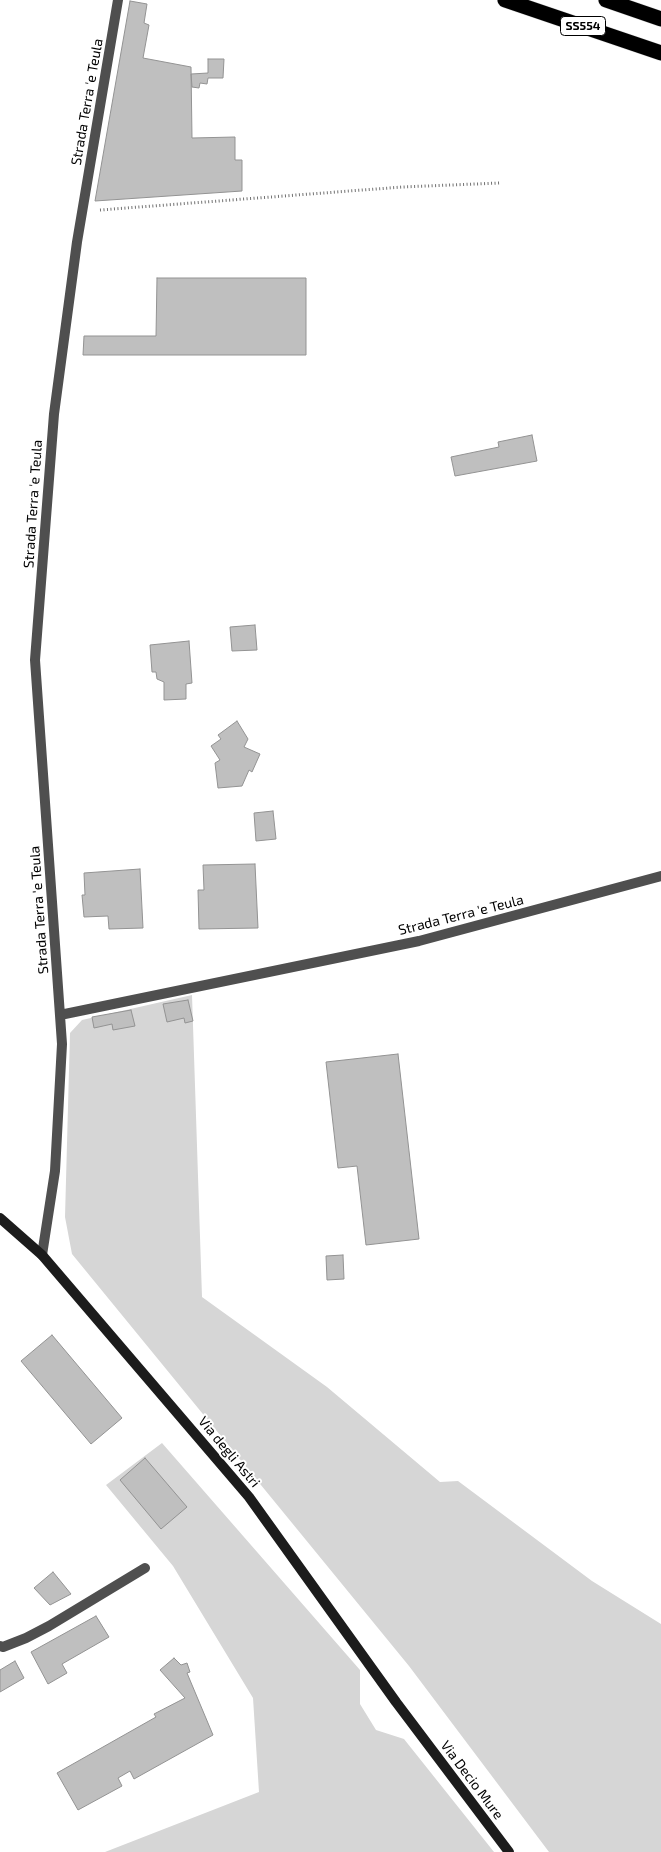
<!DOCTYPE html>
<html>
<head>
<meta charset="utf-8">
<style>
  body { margin:0 }
  canvas { display:block; background:#fff }
</style>
</head>
<body>
<canvas width="661" height="1852"></canvas>
<script>
const ctx = document.querySelector('canvas').getContext('2d');
ctx.lineJoin = 'round';
function fill(path, color) { ctx.fillStyle = color; ctx.fill(path, 'evenodd'); }
const poly = rows => new Path2D(rows.map(r => 'M' + r).join(''));
function trace(path, color, width, dash) { ctx.strokeStyle = color; ctx.lineWidth = width; ctx.lineCap = dash ? 'butt' : 'round'; ctx.setLineDash(dash || []); ctx.stroke(path); }
function write(font, color, halo, rows, align = 'center') {
  ctx.font = font + ' "Exo 2",sans-serif'; ctx.lineWidth = 4; ctx.setLineDash([]); ctx.textBaseline = 'middle'; ctx.strokeStyle = halo; ctx.fillStyle = color; for (const [text, x, y, turn = 0] of rows) {
    ctx.save(); ctx.translate(x, y); ctx.rotate((+turn || 0) * Math.PI / 180); ctx.textAlign = isNaN(turn) ? turn : align; if (halo) ctx.strokeText(text, 0, 0); ctx.fillText(text, 0, 0); ctx.restore();
  }
}
fill(poly([
  [192,995,202,1297,327,1387,440,1482,458,1481,592,1581,661,1624,661,1852,549,1852,409,1666,72,1254,65,1217,70,1033,82,1020],
  [162,1443,360,1670,360,1704,376,1730,404,1739,494,1852,105,1852,259,1792,253,1698,173,1566,106,1485]
]), '#d6d6d6');
const building = poly([
  [130,1,147,4,144,23,149,25,143,58,191,67,192,138,235,137,235,160,242,160,242,191,95,201,130,1],
  [208,59,224,59,223,78,208,78,207,84,200,83,199,88,192,87,191,74,208,73,208,59],
  [157,278,306,278,306,355,83,355,84,336,156,336,157,278],
  [532,435,537,461,455,476,451,457,499,447,498,442,532,435],
  [255,625,257,650,232,651,230,627,255,625],
  [189,641,192,683,186,684,186,699,164,700,164,682,157,679,156,672,152,672,150,645,189,641],
  [237,721,248,739,244,747,260,754,252,772,249,770,242,786,218,788,215,763,220,760,211,746,221,739,218,735,237,721],
  [273,811,276,839,256,841,254,813,273,811],
  [255,864,258,928,199,929,198,890,204,890,203,865,255,864],
  [140,869,143,928,109,929,108,916,84,917,82,895,85,895,84,873,140,869],
  [188,1000,193,1021,185,1023,184,1018,167,1022,163,1004,188,1000],
  [131,1010,135,1026,113,1030,112,1024,94,1028,92,1017,131,1010],
  [398,1054,419,1239,366,1245,357,1166,338,1168,326,1062,398,1054],
  [343,1255,344,1279,327,1280,326,1256,343,1255],
  [52,1335,122,1418,91,1444,21,1361,52,1335],
  [145,1458,187,1507,161,1529,120,1480,145,1458],
  [53,1572,71,1594,50,1605,34,1588,53,1572],
  [96,1616,109,1637,62,1664,67,1673,48,1684,31,1652,96,1616],
  [174,1658,181,1665,187,1663,190,1672,187,1673,213,1735,134,1779,130,1771,118,1778,122,1786,78,1810,57,1773,156,1717,154,1714,185,1698,160,1670,174,1658],
  [15,1661,24,1678,0,1692,0,1670,15,1661]
]);
fill(building, '#bfbfbf');
trace(building, '#939393', 1);
const highway = poly([
  [505,0,661,53],
  [606,0,661,19]
]);
trace(highway, '#dbdbdb', 16);
trace(poly([
  [100,210,402,187,500,183]
]), '#717171', 3, [1, 2.5]);
trace(poly([
  [60,1015,419,941,661,876],
  [42,1255,55,1171,62,1044,35,660,54,414,77,242,118,0],
  [0,1646,3,1647,26,1638,49,1626,145,1568]
]), '#4f4f4f', 10);
trace(poly([
  [0,1218,42,1255,249,1497,396,1702,509,1852]
]), '#1c1c1c', 10);
trace(highway, '#000', 15);
for (const [x, y, w] of [
  [583,26,45]
]) { const box = new Path2D(); box.roundRect(x - w / 2, y - 9.5, w, 19, 4); ctx.fillStyle = '#fff'; ctx.fill(box); trace(box, '#000', 1); }
write('bold 12px', '#000', null, [
  ["SS554",583,26]
]);
write('14px', '#000', '#fff', [
  ["Strada Terra 'e Teula",87,102,-80],
  ["Strada Terra 'e Teula",33,504,-86],
  ["Strada Terra 'e Teula",39,910,-94],
  ["Strada Terra 'e Teula",461,915,-14],
  ["Via degli Astri",229,1452,50],
  ["Via Decio Mure",472,1780,53]
]);
</script>
</body>
</html>
